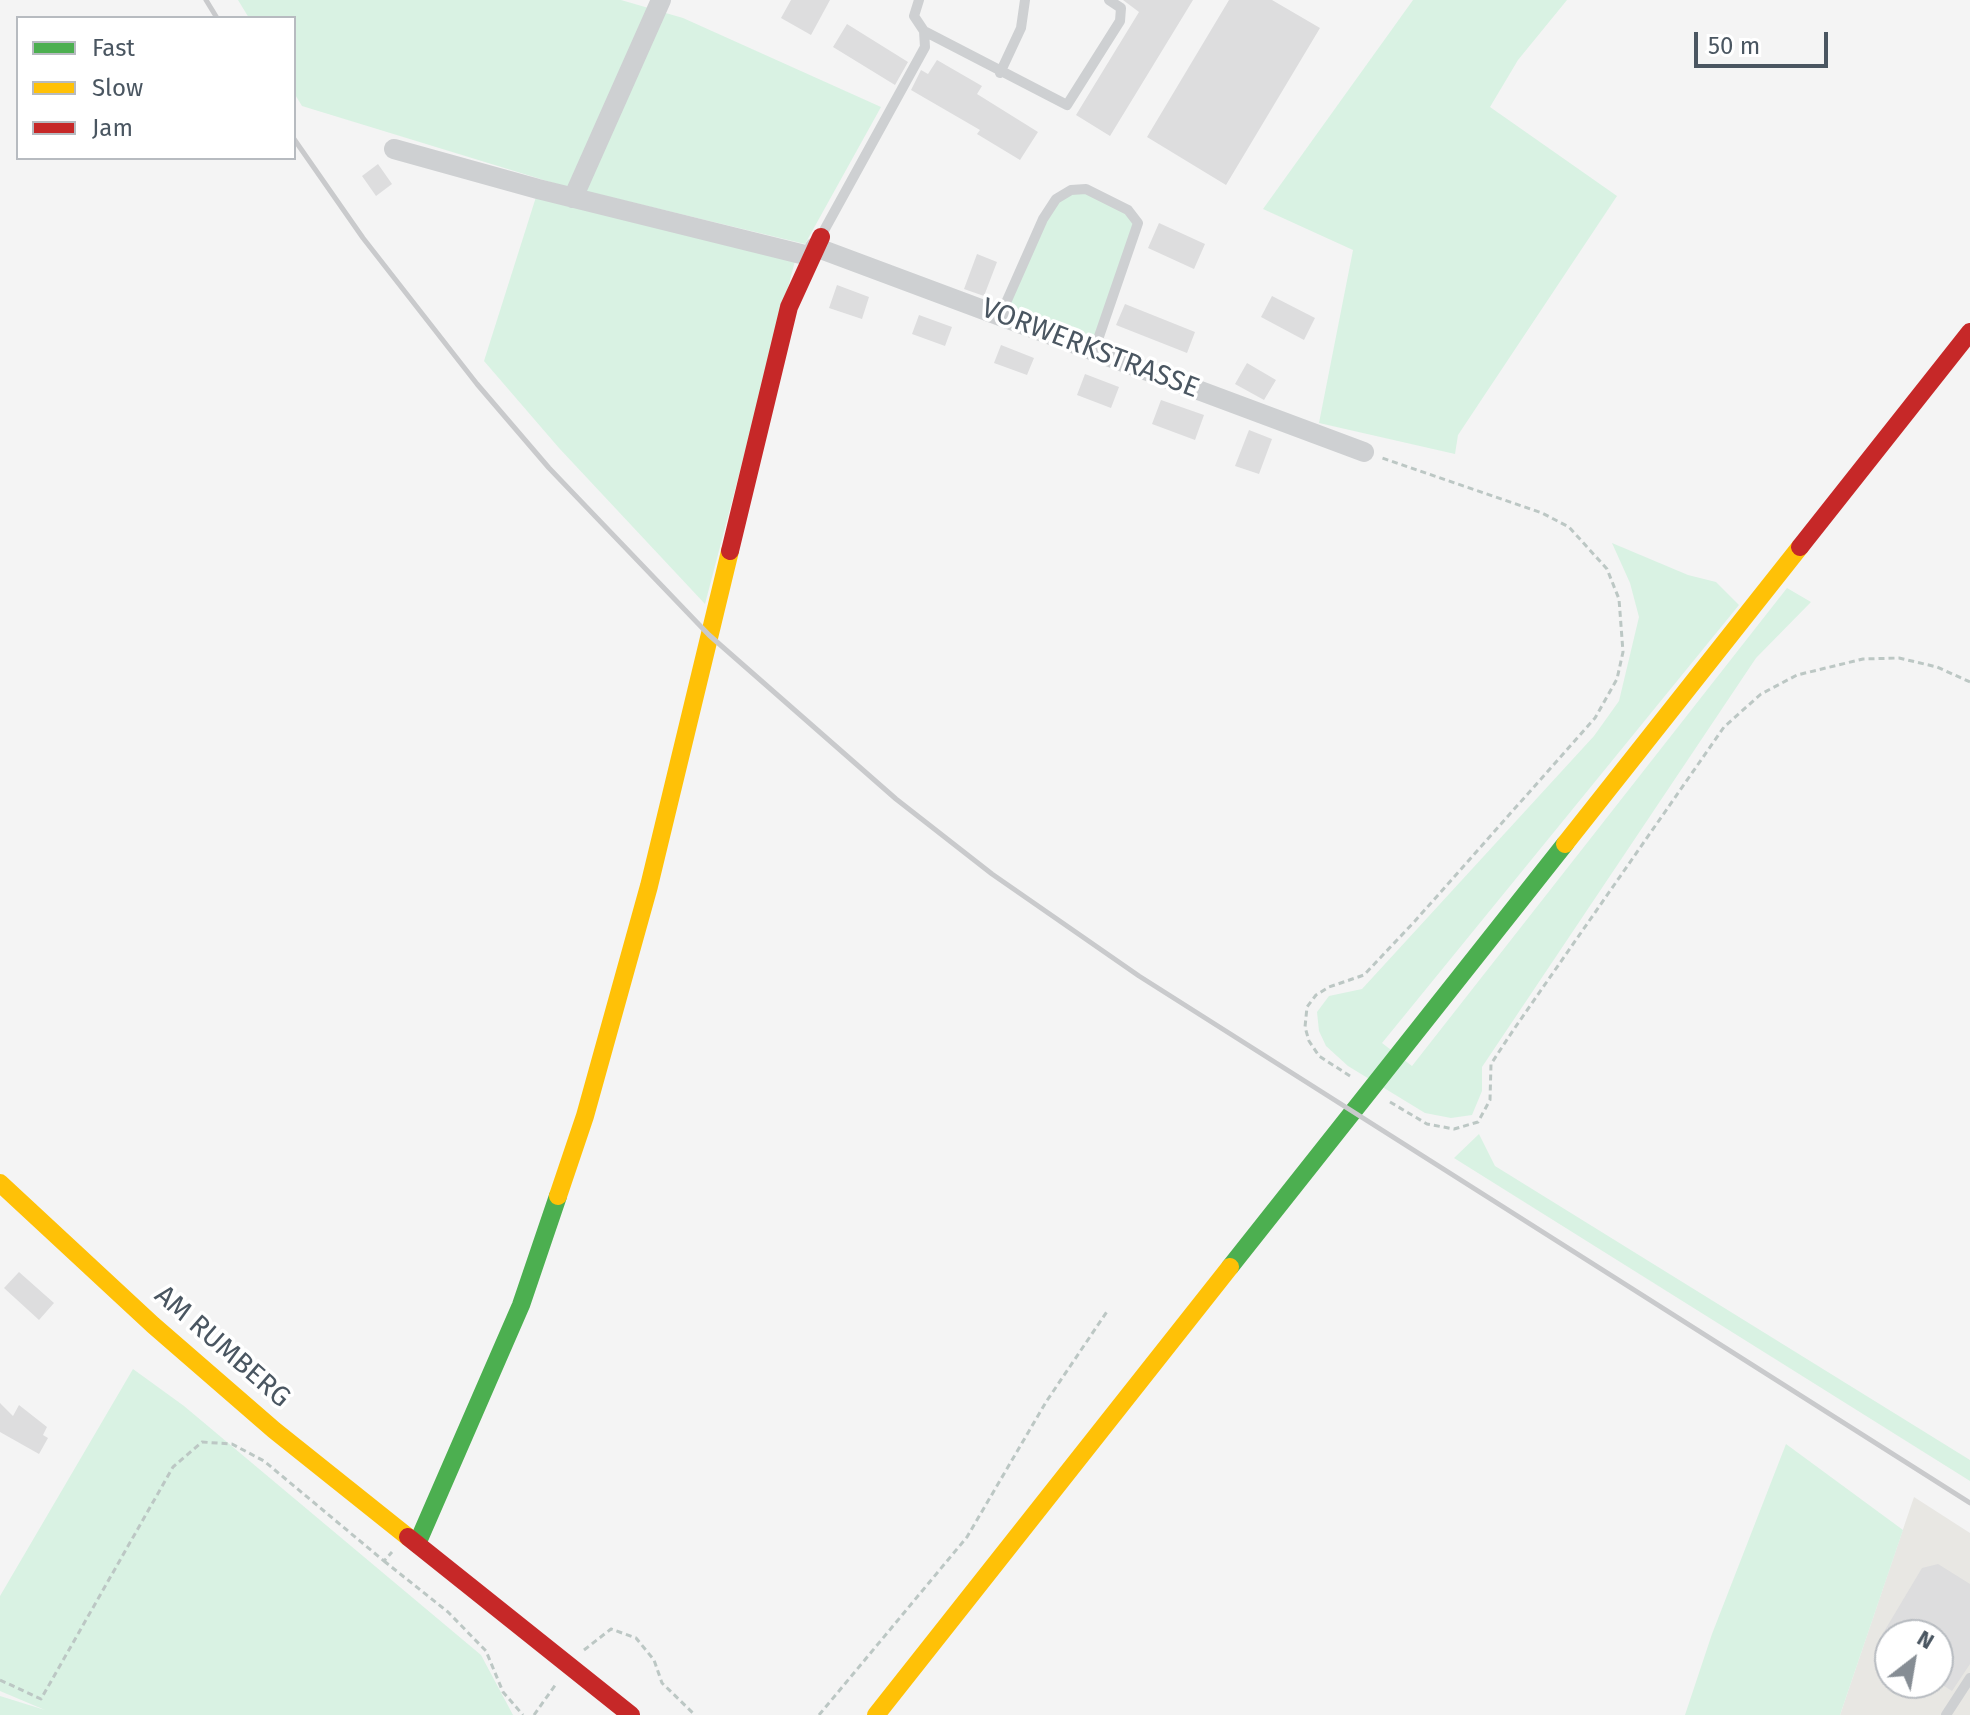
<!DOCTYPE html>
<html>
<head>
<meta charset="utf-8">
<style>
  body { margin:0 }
  #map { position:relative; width:1970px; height:1715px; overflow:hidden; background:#f4f4f4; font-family:"Fira Sans",sans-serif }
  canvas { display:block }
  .legend { position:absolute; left:16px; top:16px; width:280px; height:144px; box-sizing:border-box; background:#fff; border:2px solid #b7bbc0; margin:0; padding:10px 14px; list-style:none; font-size:24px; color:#4a5661 }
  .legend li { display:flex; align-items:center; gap:16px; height:40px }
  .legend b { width:40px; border:2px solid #b7bbc0 }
  .north { position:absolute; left:1874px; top:1619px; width:80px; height:80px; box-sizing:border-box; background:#fff; border:2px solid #b7bbc0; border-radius:50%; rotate:31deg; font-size:22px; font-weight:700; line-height:32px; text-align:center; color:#4a5661 }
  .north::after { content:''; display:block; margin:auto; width:28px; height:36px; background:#868d94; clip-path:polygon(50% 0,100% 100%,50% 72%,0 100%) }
  .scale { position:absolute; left:1694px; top:32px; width:134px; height:36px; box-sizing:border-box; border:4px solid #4a5661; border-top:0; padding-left:10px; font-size:24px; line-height:28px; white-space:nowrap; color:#4a5661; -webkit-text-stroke:6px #fff; paint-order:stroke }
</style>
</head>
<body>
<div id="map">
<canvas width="1970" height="1715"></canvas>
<ul class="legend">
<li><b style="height:10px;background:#4caf50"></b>Fast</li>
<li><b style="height:10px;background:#ffc107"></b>Slow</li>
<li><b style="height:10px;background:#c62828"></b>Jam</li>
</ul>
<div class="north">N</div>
<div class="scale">50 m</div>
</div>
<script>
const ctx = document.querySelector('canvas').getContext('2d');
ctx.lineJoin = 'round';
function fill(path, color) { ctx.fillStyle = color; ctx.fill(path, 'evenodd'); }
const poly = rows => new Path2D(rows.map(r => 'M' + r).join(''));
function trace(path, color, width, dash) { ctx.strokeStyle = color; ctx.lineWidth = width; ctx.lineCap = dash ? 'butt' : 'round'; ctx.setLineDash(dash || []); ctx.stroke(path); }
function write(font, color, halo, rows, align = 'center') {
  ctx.font = font + ' "Fira Sans",sans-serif'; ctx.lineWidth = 7; ctx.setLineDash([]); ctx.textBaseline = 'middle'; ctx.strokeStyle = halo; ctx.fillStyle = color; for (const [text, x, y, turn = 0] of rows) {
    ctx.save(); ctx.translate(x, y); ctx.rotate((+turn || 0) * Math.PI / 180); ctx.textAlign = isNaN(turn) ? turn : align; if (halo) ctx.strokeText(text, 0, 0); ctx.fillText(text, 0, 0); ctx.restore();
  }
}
fill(poly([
  [1914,1497,1970,1533,1970,1715,1840,1715],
  [1890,1635,1938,1635,1938,1683,1890,1683]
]), '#e8e7e3');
fill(poly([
  [238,0,621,0,683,18,881,107,805,244,560,185,302,106,294,93,294,18,249,18],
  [1413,0,1567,0,1518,60,1490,107,1617,196,1458,435,1455,454,1319,423,1353,250,1263,209],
  [1086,189,1128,210,1138,223,1094,351,1001,314,1056,199],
  [536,197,795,261,705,604,559,448,484,361],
  [1612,543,1688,575,1716,582,1739,605,1382,1043,1412,1066,1787,588,1811,602,1756,658,1482,1067,1482,1091,1472,1115,1451,1118,1425,1113,1348,1066,1326,1046,1319,1031,1317,1012,1329,996,1362,989,1594,736,1619,701,1639,617,1630,583],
  [1479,1134,1495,1166,1970,1460,1970,1481,1454,1158],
  [133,1369,184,1406,481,1655,513,1715,0,1715,0,1696,45,1710,0,1691,0,1596],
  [1786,1444,1903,1530,1840,1715,1685,1715,1712,1634]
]), '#d9f2e3');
fill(poly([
  [791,0,830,0,811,35,781,18],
  [1123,0,1193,0,1110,136,1076,115,1139,12],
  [1229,0,1272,0,1320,28,1226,185,1147,137],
  [847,24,908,62,895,85,833,47],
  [937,60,982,86,977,94,1038,132,1020,160,977,134,980,130,911,90,921,70,928,74],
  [378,164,392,184,376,196,362,176],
  [1159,223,1205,244,1194,269,1148,248],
  [977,254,997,262,984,296,964,289],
  [837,285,869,297,862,319,829,308],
  [1272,296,1315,318,1304,340,1261,317],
  [1125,304,1195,332,1187,353,1116,325],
  [919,315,952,327,945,346,912,334],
  [1001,345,1034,358,1027,375,994,363],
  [1247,363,1276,380,1264,400,1235,384],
  [1085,374,1119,387,1111,408,1077,395],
  [1161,400,1204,415,1195,440,1152,424],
  [1249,430,1272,439,1259,474,1235,466],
  [19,1272,54,1303,39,1320,4,1288],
  [0,1403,13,1416,19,1405,47,1427,43,1435,48,1438,39,1454,0,1432],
  [1938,1564,1970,1584,1970,1664,1952,1691,1938,1682,1938,1635,1882,1635,1922,1568]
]), '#ddddde');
trace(poly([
  [1350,1076,1319,1056,1309,1041,1305,1027,1307,1007,1316,995,1329,987,1364,975,1415,921,1595,718,1617,679,1623,652,1619,599,1607,569,1569,527,1542,513,1382,458],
  [1390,1102,1427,1124,1454,1129,1478,1122,1490,1100,1491,1064,1514,1029,1724,727,1761,694,1797,675,1863,659,1899,658,1937,667,1970,682],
  [384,1561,448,1612,486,1651,503,1692,523,1715],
  [584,1650,611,1629,636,1638,654,1660,662,1683,695,1715],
  [0,1680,41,1699,173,1467,202,1442,232,1444,264,1461,384,1561,392,1552],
  [534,1715,556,1684],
  [819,1715,967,1537,1046,1402,1108,1310]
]), '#bcc7c4', 3, [6, 4]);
trace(poly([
  [924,31,1067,105,1120,21,1121,8,1109,0],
  [1000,73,1021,28,1025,0],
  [821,236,925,47,924,31,914,16,919,0],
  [1001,314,1043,219,1056,199,1071,190,1086,189,1128,210,1138,223,1094,351],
  [1946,1715,1970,1678]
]), '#ced0d2', 10);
trace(poly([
  [394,149,538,189,809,256],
  [573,198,661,0],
  [815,247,1364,452]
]), '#ced0d2', 20);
trace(poly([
  [1230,1267,1565,844],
  [417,1544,521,1305,558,1196]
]), '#4caf50', 18);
trace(poly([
  [1565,844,1800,547],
  [0,1183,153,1325,274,1430,408,1537],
  [558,1196,585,1116,649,886,730,551],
  [876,1715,1230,1267]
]), '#ffc107', 18);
trace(poly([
  [1800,547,1970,332],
  [730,551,789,307,821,237],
  [408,1537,631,1715]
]), '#c62828', 18);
trace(poly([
  [206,0,217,18],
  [294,139,363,238,477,384,549,468,709,635,896,799,992,874,1139,976,1970,1503]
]), '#c9cacc', 5);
write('28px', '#4a5661', '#fff', [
  ["VORWERKSTRASSE",1090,349,21],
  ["AM RUMBERG",222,1347,41]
]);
</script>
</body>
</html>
